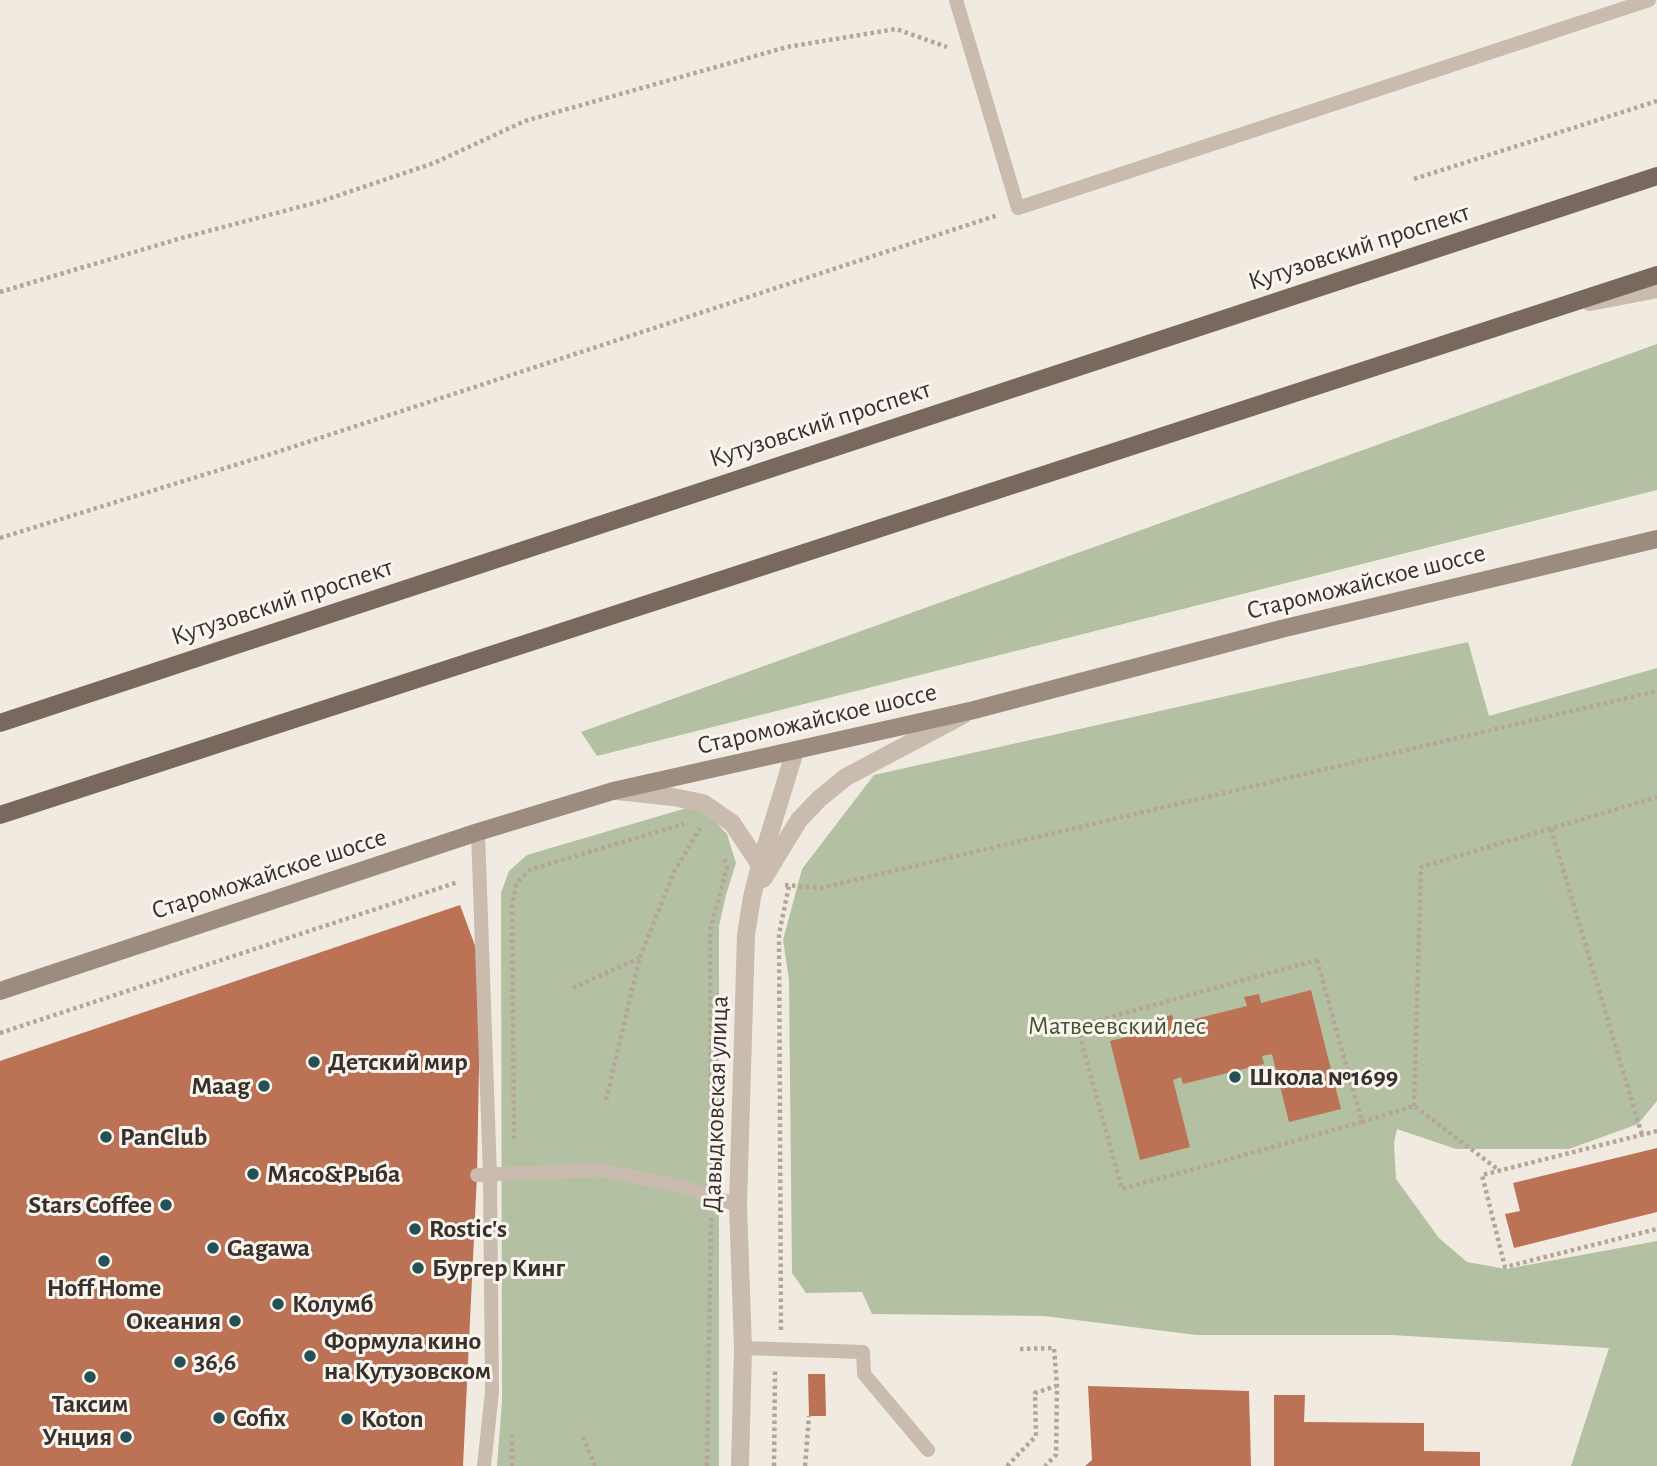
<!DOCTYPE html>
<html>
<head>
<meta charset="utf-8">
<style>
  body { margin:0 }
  canvas { display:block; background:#f1eae1 }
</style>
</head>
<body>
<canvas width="1657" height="1466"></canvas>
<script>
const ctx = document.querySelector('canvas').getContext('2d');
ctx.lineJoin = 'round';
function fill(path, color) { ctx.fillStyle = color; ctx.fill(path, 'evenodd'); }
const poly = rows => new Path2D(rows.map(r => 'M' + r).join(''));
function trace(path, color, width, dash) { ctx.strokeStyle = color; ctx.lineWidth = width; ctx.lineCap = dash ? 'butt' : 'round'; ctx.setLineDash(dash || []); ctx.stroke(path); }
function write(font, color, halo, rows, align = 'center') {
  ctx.font = font + ' "Alegreya Sans",sans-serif'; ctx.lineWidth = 6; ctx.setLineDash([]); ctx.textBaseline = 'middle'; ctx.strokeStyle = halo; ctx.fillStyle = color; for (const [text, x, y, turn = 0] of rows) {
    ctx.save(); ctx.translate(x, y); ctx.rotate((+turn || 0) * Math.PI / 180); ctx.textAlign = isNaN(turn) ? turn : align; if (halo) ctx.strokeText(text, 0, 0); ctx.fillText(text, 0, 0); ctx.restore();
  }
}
fill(poly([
  [1657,344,1657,490,597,756,581,732],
  [1468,642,1489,716,1657,668,1657,1101,1638,1124,1569,1149,1456,1149,1397,1129,1394,1143,1396,1179,1439,1238,1467,1262,1506,1269,1657,1241,1657,1466,1571,1466,1609,1348,1391,1335,1196,1335,1044,1316,872,1314,862,1292,806,1293,792,1273,789,980,783,940,802,869,874,775],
  [690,807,710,816,727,834,736,863,726,895,719,926,719,1466,497,1466,502,1402,501,893,509,871,527,855]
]), '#b4c0a2');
fill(poly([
  [460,905,481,962,477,1175,463,1466,0,1466,0,1061],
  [1311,990,1341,1109,1289,1122,1272,1054,1262,1056,1264,1064,1183,1084,1181,1077,1173,1080,1190,1147,1140,1160,1110,1041,1158,1029,1156,1019,1172,1015,1175,1024,1247,1006,1244,997,1259,994,1261,1003],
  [1657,1148,1657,1212,1514,1248,1505,1214,1520,1211,1513,1183],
  [808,1374,825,1374,826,1416,809,1416],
  [1088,1386,1249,1391,1251,1466,1085,1466,1092,1460],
  [1274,1395,1305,1395,1304,1422,1424,1423,1424,1451,1480,1452,1480,1466,1274,1466]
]), '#bc7255');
trace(poly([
  [1414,179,1657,101],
  [0,292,178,239,322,201,434,163,525,121,787,47,896,29,947,47],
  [0,538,274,453,998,215],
  [1551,829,1642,1135],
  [785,885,821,888,1657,691],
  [1317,960,1362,1122,1122,1189,1077,1026,1317,960],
  [573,988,639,958],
  [0,1033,458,882],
  [606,1100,640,957,674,872,700,828],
  [1414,1106,1421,867,1657,797],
  [1362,1122,1414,1106,1500,1171],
  [1657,1131,1482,1175,1505,1267,1657,1229],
  [514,1139,512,904,517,882,531,869,684,824],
  [711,1175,710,931,727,867,724,857],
  [781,1330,779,934,789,886],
  [1020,1349,1054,1348,1057,1386,1056,1455,1045,1466],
  [583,1437,595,1466],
  [512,1466,512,1435],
  [707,1466,711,1218],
  [774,1466,775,1369],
  [805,1466,809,1416],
  [1007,1466,1036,1436,1035,1393,1056,1386]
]), '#b5a598', 4.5, [3.5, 3.5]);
trace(poly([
  [956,0,1018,208,1649,0],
  [1589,304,1657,291],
  [478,832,490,1176,492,1392,484,1466],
  [477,1175,600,1170,683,1187,738,1205],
  [743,1348,863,1352,864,1374,928,1450]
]), '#c9bbad', 14);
trace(poly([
  [617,791,673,797,703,803,732,823,760,865],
  [763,879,799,820,819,799,846,777,963,715],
  [740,1466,743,1348,738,1205,746,935,752,897,760,865,795,751]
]), '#c9bbad', 18);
trace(poly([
  [0,991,478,832,613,791,974,710,1281,629,1657,539]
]), '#9c8b7f', 18);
trace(poly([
  [0,723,1657,176],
  [0,815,1657,275]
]), '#78685e', 18);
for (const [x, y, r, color] of [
  [314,1062,7,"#245156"],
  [1235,1077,7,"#245156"],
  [264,1086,7,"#245156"],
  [106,1137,7,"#245156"],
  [253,1174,7,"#245156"],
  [166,1205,7,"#245156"],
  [415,1229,7,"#245156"],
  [213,1248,7,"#245156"],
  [104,1261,7,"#245156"],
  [418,1268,7,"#245156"],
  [278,1304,7,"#245156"],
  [235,1321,7,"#245156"],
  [310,1356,7,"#245156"],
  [180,1362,7,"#245156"],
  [90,1377,7,"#245156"],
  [219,1418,7,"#245156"],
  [347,1419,7,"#245156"],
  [126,1437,7,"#245156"]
]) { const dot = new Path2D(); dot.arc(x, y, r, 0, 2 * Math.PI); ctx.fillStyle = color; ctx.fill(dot); trace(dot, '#f9f4ed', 2.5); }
write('26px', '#38302b', '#f9f4ed', [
  ["Кутузовский проспект",1359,247,-18],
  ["Кутузовский проспект",820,424,-18],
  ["Староможайское шоссе",1366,582,-14],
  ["Кутузовский проспект",282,602,-18],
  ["Староможайское шоссе",817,719,-13],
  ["Староможайское шоссе",269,874,-18],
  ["Давыдковская улица",716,1104,-88]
]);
write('26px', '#465431', '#f9f4ed', [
  ["Матвеевский лес",1117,1026]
]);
write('bold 26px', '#38302b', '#f9f4ed', [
  ["Детский мир",328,1062],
  ["Школа №1699",1249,1077],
  ["Maag",250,1086,"right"],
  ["PanClub",120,1137],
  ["Мясо&Рыба",267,1174],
  ["Stars Coffee",152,1205,"right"],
  ["Rostic's",429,1229],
  ["Gagawa",227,1248],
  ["Бургер Кинг",432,1268],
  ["Hoff Home",104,1288,"center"],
  ["Колумб",292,1304],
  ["Океания",221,1321,"right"],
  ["Формула кино",324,1341],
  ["на Кутузовском",324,1371],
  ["36,6",194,1362],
  ["Таксим",90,1404,"center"],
  ["Cofix",233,1418],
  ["Koton",361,1419],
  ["Унция",112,1437,"right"]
], 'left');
</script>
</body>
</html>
